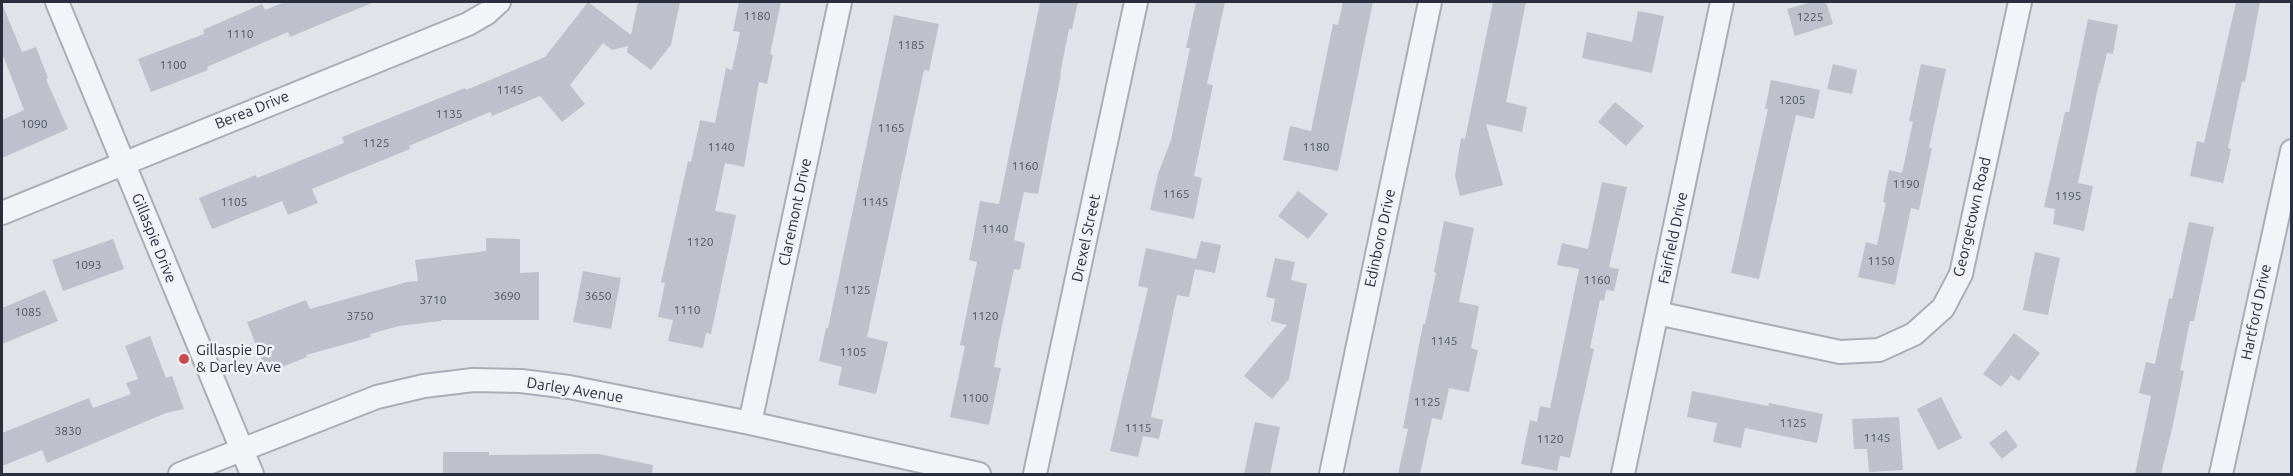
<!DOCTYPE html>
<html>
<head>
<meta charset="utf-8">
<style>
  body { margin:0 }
  #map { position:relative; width:2293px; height:476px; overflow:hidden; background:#e1e3e9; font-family:Ubuntu,sans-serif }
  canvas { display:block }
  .frame { position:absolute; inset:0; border:3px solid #2a2f40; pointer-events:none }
</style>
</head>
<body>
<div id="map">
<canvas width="2293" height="476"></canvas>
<div class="frame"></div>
</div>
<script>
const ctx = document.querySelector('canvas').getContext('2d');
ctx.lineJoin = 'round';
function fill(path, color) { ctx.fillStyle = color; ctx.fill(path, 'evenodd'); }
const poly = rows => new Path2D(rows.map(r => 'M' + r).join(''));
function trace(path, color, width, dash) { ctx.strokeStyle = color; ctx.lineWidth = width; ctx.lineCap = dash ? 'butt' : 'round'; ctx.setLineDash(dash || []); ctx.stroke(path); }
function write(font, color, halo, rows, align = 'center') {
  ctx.font = font + ' Ubuntu,sans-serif'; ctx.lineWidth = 5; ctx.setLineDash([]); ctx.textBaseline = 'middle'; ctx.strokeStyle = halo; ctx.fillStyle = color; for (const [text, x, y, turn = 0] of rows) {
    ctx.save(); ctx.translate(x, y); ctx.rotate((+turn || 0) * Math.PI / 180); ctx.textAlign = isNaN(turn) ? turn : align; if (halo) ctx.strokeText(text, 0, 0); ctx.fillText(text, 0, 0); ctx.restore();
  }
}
fill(poly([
  [285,2,374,2,290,37,288,32,207,67,208,70,151,92,138,59,204,34,203,30,262,4,265,10],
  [588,2,631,35,638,2,680,2,671,45,651,70,627,52,628,46,612,50,603,43,570,85,585,104,562,122,540,96,492,116,490,112,409,146,410,149,312,189,318,203,288,215,282,201,212,229,199,198,256,175,257,178,344,143,342,137,465,88,466,90,545,57],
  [739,2,781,2,770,54,773,55,767,84,759,82,744,167,725,163,715,211,736,215,711,334,706,333,703,348,668,341,673,320,658,317,665,283,661,282,688,161,691,162,700,120,715,123,726,68,732,70,740,32,733,31],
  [1040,2,1078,2,1072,29,1069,29,1060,74,1061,74,1038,194,1024,192,1018,219,1014,240,1025,243,1020,270,1014,269,999,340,994,367,1001,368,989,425,950,417,965,346,960,345,977,262,969,260,980,201,999,204],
  [1196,2,1225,2,1207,84,1213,85,1194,176,1202,178,1194,219,1150,210,1158,174,1171,140,1190,48,1186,48],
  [1343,2,1373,2,1338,171,1283,160,1290,126,1311,131,1333,24,1338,25],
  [1493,2,1526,2,1506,102,1527,107,1522,132,1486,124,1503,185,1460,196,1455,176,1461,138,1465,139],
  [1812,2,1826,2,1833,24,1795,36,1787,9],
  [2236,2,2260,2,2245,82,2242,81,2228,148,2231,149,2223,183,2190,176,2197,141,2204,143],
  [2,4,22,52,36,47,48,78,46,79,68,129,2,158,2,120,24,110,2,53],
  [1638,11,1664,16,1652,73,1582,58,1587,32,1632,42],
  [894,15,939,24,929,71,924,70,867,337,888,342,876,394,838,385,842,367,819,361,826,328,828,328],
  [2088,19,2118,25,2113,54,2107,53,2100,83,2099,83,2078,183,2093,186,2084,231,2053,224,2055,209,2044,207,2065,112,2069,112],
  [1833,64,1857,70,1852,94,1827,89],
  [1921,64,1946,69,1929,148,1932,148,1919,210,1911,208,1895,285,1858,277,1866,242,1877,245,1886,203,1883,202,1889,170,1902,173,1913,122,1909,121],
  [1771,80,1820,90,1814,119,1796,115,1759,279,1731,273,1768,109,1765,109],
  [1615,102,1644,126,1626,146,1598,122],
  [1602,182,1627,187,1609,267,1619,269,1614,291,1606,290,1604,301,1600,300,1590,348,1594,349,1570,458,1560,456,1557,471,1521,464,1530,420,1537,422,1540,406,1550,408,1579,269,1557,265,1562,243,1588,249],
  [1298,191,1328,214,1308,239,1278,216],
  [1444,221,1474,228,1459,302,1479,306,1471,348,1478,350,1469,392,1449,388,1442,420,1432,418,1420,474,1398,474,1408,429,1403,428,1423,324,1425,324,1436,273,1434,272],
  [2189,222,2214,227,2194,321,2190,321,2180,370,2184,371,2172,429,2161,474,2135,474,2151,396,2139,393,2146,362,2155,364,2169,298,2172,299],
  [486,238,520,239,520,273,539,272,539,320,441,320,441,321,399,326,370,334,371,337,306,355,307,357,267,373,247,322,306,300,310,309,407,282,418,281,415,260,486,251],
  [113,239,124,269,63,291,52,260],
  [1201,241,1221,245,1215,273,1195,269,1189,297,1177,295,1151,417,1163,420,1159,439,1143,436,1138,457,1110,451,1148,288,1138,286,1146,248,1196,259],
  [2035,252,2060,258,2048,315,2023,310],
  [1275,258,1295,262,1291,280,1307,284,1289,379,1272,399,1244,376,1287,325,1271,321,1275,299,1266,297],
  [583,271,621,278,611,329,573,322],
  [45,290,58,321,2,344,2,308],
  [2014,333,2040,353,2019,381,2011,375,2001,387,1983,374],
  [150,336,166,378,172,376,184,409,166,413,47,463,42,450,2,466,2,433,89,398,93,408,131,394,126,383,138,379,125,346],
  [1692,391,1768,406,1769,403,1823,414,1817,443,1745,428,1741,448,1713,442,1717,423,1687,417],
  [1941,397,1962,438,1938,450,1917,409],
  [1899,417,1903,470,1869,472,1867,449,1854,449,1852,419],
  [1255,422,1280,427,1270,474,1244,474],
  [2006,430,2018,446,2002,459,1989,443],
  [443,452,489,452,489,455,599,454,653,465,652,474,443,474]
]), '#bec1cb');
const street = poly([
  [57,2,252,474],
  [2,213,468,24,487,13,499,2],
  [1657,313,1840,352,1879,350,1914,334,1943,308,1961,274,2020,2],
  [750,423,840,2],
  [180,474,377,397,424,386,473,380,521,381,569,387,750,423,979,474],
  [1035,474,1136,2],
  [1331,474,1430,2],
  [1623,474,1722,2],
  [2221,474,2292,151]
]);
trace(street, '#aaadb6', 26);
trace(street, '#f3f4f7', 22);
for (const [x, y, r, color] of [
  [184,359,6,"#c84b4c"]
]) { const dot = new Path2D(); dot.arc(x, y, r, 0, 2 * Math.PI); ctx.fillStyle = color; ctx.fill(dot); trace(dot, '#f0f2f6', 2); }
write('12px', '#4f5463', null, [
  ["1180",757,16],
  ["1225",1810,17],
  ["1110",240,34],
  ["1185",911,45],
  ["1100",173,65],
  ["1145",510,90],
  ["1205",1792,100],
  ["1135",449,114],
  ["1090",34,124],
  ["1165",891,128],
  ["1125",376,143],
  ["1140",721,147],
  ["1180",1316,147],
  ["1160",1025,166],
  ["1190",1906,184],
  ["1165",1176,194],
  ["1195",2068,196],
  ["1105",234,202],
  ["1145",875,202],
  ["1140",995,229],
  ["1120",700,242],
  ["1150",1881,261],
  ["1093",88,265],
  ["1160",1597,280],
  ["1125",857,290],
  ["3690",507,296],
  ["3650",598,296],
  ["3710",433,300],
  ["1110",687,310],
  ["1085",28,312],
  ["3750",360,316],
  ["1120",985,316],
  ["1145",1444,341],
  ["1105",853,352],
  ["1100",975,398],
  ["1125",1427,402],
  ["1125",1793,423],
  ["1115",1138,428],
  ["3830",68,431],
  ["1145",1877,438],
  ["1120",1550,439]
]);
write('15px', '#2a2f40', '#f0f2f6', [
  ["Berea Drive",252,110,-22],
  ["Claremont Drive",795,212,-78],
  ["Georgetown Road",1972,217,-77],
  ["Gillaspie Drive",154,238,68],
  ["Drexel Street",1086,238,-78],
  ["Edinboro Drive",1380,238,-78],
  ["Fairfield Drive",1673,238,-78],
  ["Hartford Drive",2256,312,-78],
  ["Darley Avenue",575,390,9]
]);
write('15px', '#2a2f40', '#f0f2f6', [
  ["Gillaspie Dr",196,350],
  ["& Darley Ave",196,367]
], 'left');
</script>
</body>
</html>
